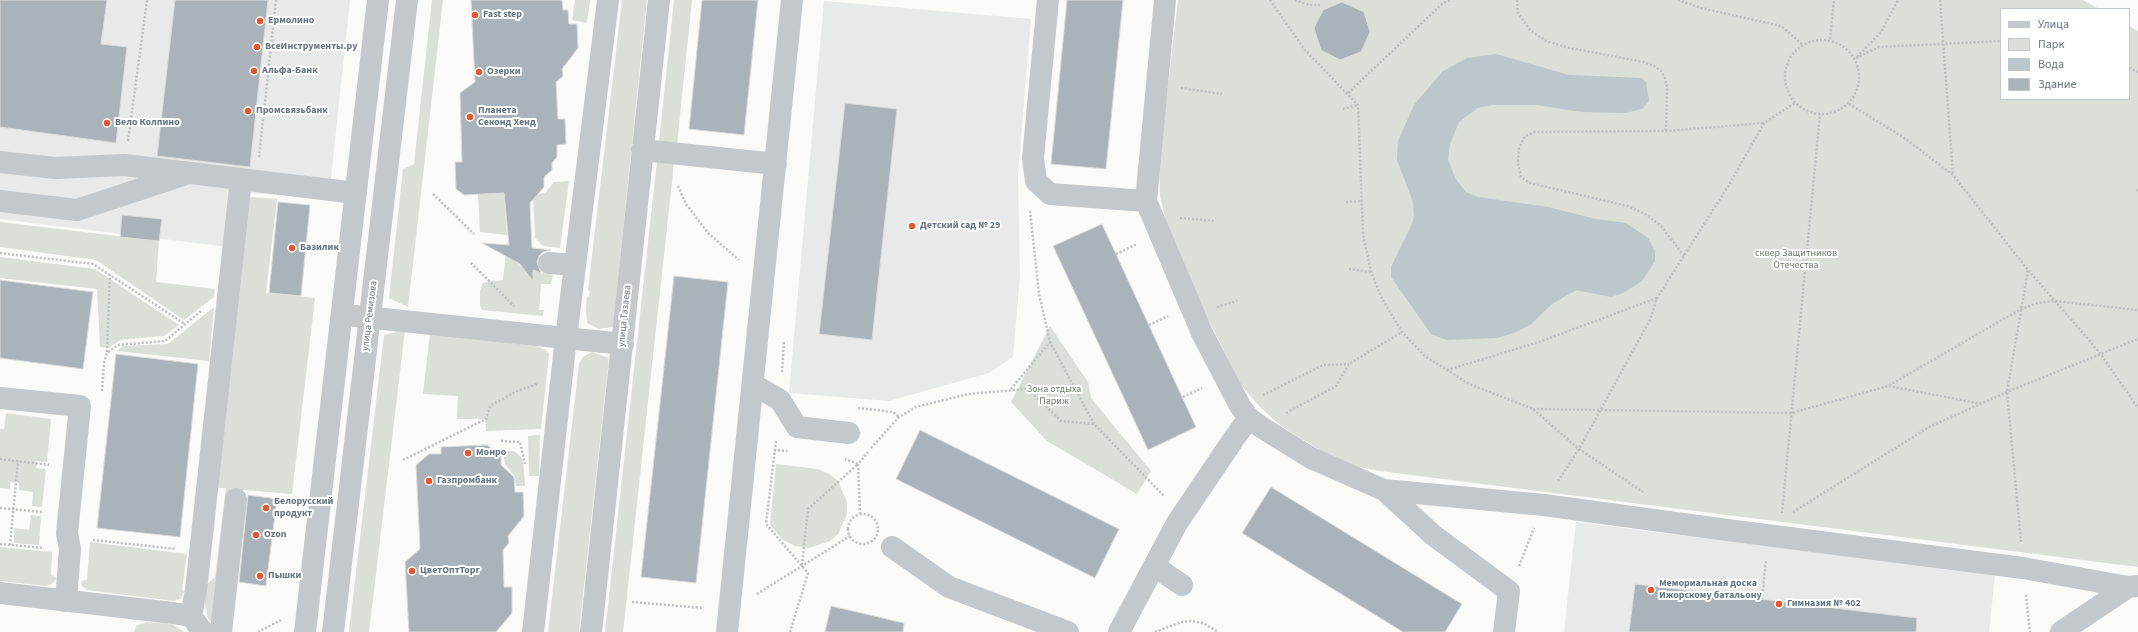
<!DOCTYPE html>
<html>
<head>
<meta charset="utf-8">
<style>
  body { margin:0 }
  #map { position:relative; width:2138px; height:632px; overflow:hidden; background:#fafaf8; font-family:"Source Sans 3",sans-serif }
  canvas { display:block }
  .legend { position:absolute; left:2000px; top:8px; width:130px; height:92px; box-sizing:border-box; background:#fff; border:1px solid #c1c8cd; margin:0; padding:5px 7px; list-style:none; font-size:12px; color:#657683 }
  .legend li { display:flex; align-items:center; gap:8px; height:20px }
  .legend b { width:20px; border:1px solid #c1c8cd }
</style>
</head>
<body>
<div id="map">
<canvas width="2138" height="632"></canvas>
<ul class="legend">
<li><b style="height:5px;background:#c3c8cc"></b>Улица</li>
<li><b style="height:11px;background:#dadfd7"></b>Парк</li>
<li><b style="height:11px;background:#bbc7cb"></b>Вода</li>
<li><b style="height:11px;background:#aab3b9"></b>Здание</li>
</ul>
</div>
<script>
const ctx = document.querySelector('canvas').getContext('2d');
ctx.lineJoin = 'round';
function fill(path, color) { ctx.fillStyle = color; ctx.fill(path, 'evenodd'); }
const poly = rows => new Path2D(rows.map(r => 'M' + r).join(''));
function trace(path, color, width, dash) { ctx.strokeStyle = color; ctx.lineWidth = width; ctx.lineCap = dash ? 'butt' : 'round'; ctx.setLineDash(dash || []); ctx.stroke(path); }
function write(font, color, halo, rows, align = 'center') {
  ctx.font = font + ' "Source Sans 3",sans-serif'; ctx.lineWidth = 4; ctx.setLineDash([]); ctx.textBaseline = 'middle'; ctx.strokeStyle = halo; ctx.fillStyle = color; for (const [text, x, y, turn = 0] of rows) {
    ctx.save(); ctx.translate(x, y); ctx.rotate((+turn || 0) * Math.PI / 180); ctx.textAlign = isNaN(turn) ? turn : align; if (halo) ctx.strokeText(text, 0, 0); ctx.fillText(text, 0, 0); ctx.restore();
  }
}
fill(poly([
  [0,0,350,0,329,197,244,193,237,248,0,219],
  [824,1,1031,19,1018,175,1020,276,1013,357,989,373,889,401,789,393],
  [1576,522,1995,575,1989,632,1564,632]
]), '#e8e9e9');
fill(poly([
  [432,0,443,0,408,307,389,298,403,169,414,164],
  [575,0,590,0,587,23,572,20],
  [622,0,647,0,613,327,599,329,587,323,586,309,587,296,589,297,590,291,588,290],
  [674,0,692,0,677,144,659,142],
  [1178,0,2083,0,2099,9,2001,9,2001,99,2129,99,2129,26,2138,31,2138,567,1380,471,1353,466,1328,455,1281,426,1261,408,1241,385,1201,305,1168,231,1160,196,1159,162],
  [657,161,674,163,623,632,605,632],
  [569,181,560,248,543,246,535,238,533,195,545,193,554,182],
  [504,193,507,235,480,232,478,194],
  [251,197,277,199,266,293,315,298,292,494,230,489,219,601,213,622,208,619,204,599,206,585,215,577,226,488,215,488,246,203],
  [0,222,159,241,156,282,215,289,214,297,184,320,96,260,0,247],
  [507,242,516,262,525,269,553,275,551,284,541,284,539,310,544,310,543,316,482,310,480,305,480,291,483,283,491,281,503,280],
  [0,257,95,269,179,325,164,336,120,340,109,348,100,347,97,289,0,278],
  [214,307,209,361,117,351,123,346,168,344],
  [1050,326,1088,382,1091,398,1151,471,1137,494,1047,441,1011,402],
  [405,330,369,632,349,632,384,335],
  [430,333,536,346,546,350,549,354,541,429,486,431,485,419,457,419,458,396,423,394],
  [592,352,609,358,579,632,548,632,579,364,583,357],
  [6,413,51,419,47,462,36,461,36,468,46,469,42,507,32,506,33,492,19,490,19,483,10,482,10,489,0,488,0,429,4,429],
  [540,435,539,476,529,476,528,436],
  [503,451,514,451,523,459,525,486,516,486,515,477,505,464],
  [776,464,818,469,829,474,838,481,847,502,847,514,838,534,830,541,809,548,795,546,783,540,770,525],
  [31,515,41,516,39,545,14,543,14,528,29,530],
  [90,542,187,554,182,589,184,592,180,599,173,601,87,590,82,586,81,581,87,580],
  [0,547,52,552,51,575,57,578,53,583,46,586,0,581],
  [147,622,172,624,184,632,134,632,136,626]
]), '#dadfd7');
fill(poly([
  [1496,54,1569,75,1642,78,1646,82,1649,101,1642,109,1626,113,1581,112,1537,105,1492,105,1478,108,1459,122,1450,144,1448,159,1455,178,1462,187,1466,192,1478,197,1548,207,1596,219,1626,223,1648,238,1655,251,1655,261,1642,281,1623,293,1611,297,1576,290,1552,304,1530,325,1514,333,1497,338,1447,340,1431,334,1391,277,1391,267,1412,224,1414,217,1413,202,1397,160,1398,141,1414,105,1443,71,1467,58]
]), '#bbc7cb');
const building = poly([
  [0,0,107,0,101,44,127,47,116,143,0,127,0,0],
  [175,0,268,0,250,167,157,156,175,0],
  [471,0,562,0,563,10,568,10,569,24,577,24,578,48,562,69,563,76,556,82,558,119,565,119,566,144,557,145,557,157,552,163,552,170,544,177,544,187,530,203,532,248,551,250,543,252,539,256,537,262,541,273,533,270,533,281,520,264,482,243,509,245,504,193,464,195,456,189,455,162,462,162,460,93,475,82,471,0],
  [702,0,758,0,744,135,689,129,702,0],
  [1067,0,1123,0,1106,169,1051,164,1067,0],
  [1342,2,1364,12,1370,32,1361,52,1340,60,1321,50,1314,28,1323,10,1342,2],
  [845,103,897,109,872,340,819,334,845,103],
  [278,202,310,205,301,296,269,293,278,202],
  [122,215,162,219,159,241,120,237,122,215],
  [1102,224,1196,427,1148,450,1053,246,1102,224],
  [674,276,728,282,696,583,641,577,674,276],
  [0,280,93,292,83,369,0,358,0,280],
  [116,354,198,364,180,537,97,528,116,354],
  [920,430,1119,529,1095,578,896,479,920,430],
  [487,445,501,455,501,465,514,477,515,492,523,492,524,516,508,536,509,543,503,550,504,587,512,587,512,613,496,632,409,632,405,562,420,549,416,465,429,454,441,454,441,447,487,445],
  [1271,487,1462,604,1445,632,1403,632,1242,533,1271,487],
  [248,495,277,499,266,586,239,582,248,495],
  [1635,584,1917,618,1916,632,1629,632,1635,584],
  [831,606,904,623,903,632,825,632,831,606]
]);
fill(building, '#aab3b9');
trace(building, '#dcdcda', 1);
trace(poly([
  [1270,0,1304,49,1358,105,1363,234,1371,272,1382,299,1402,332,1425,356,1469,384,1533,409,1579,449,1643,492],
  [1295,0,1309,5,1322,5],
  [1517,0,1518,13,1530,30,1546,41,1570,48,1644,62,1654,66,1661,71,1665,78,1667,88,1666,131],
  [1678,0,1701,8,1781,26,1802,44],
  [1940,0,1953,175],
  [1830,39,1834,0],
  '1785 77a37 37 0 1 1 74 0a37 37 0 1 1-74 0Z',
  [1857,57,1881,32,1898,0],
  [1856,58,1879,47,2001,41],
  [2129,68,2138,72],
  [1181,88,1222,94],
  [1348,93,1443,3,1451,0],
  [1849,104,1903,137,1953,175,2028,270,2100,353,2138,408],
  [1343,109,1358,105],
  [128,141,147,0],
  [259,157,276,0],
  [678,186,686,204,708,233,739,260],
  [2137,191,2138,189],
  [433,194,474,234],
  [1346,202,1362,201],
  [1030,211,1039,294,1050,342,1094,424],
  [1180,218,1216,221],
  [0,253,93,264,185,324],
  [1116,254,1137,244],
  [1684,256,1661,226,1647,215,1628,206,1530,183,1521,177,1518,163,1519,148,1525,136,1535,132,1666,131,1763,123],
  [471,263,514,306],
  [1349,269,1371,272],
  [1217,307,1237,301],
  [1149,325,1168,316],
  [107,352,110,275],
  [1447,370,1539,342,1657,298],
  [782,372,784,341],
  [1889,386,1982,404],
  [1011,389,1050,342],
  [102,391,104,363,107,353,118,345,165,341,201,311],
  [1263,395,1323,365,1349,364],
  [1183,397,1202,388],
  [858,408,893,412,899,417],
  [1533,409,1792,413,1888,386,2021,309,2038,303,2054,301,2138,310],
  [1286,413,1336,386,1349,364,1402,332],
  [501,441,520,442,525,464],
  [776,441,766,524,808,573,790,632],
  [871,448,899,417,916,407,968,394,1028,389,1061,421,1094,424,1164,496],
  [774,450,787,451],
  [0,459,49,465],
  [403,460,486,419,490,406,517,391,537,384],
  [1558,481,1579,449,1650,320,1657,298,1729,185,1764,123,1795,103],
  [0,508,43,512],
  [1793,512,1929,427,2007,392,2138,339],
  [1782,513,1820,114],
  '848 529a15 15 0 1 1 30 0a15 15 0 1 1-30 0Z',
  [860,514,858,464,868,452],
  [93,540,176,549],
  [2021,542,2007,392,2028,270],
  [0,544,44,548],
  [10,545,18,461],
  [802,565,808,509,858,464,845,459],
  [1519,566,1534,528],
  [757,594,850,536],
  [2026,595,2030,632],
  [1762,599,1766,560],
  [632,602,704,608],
  [258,632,281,620],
  [1155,632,1181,622,1191,621,1203,623,1218,632]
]), '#bbbfc2', 2.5, [2, 2]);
trace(poly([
  [1048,0,1033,158,1036,181,1050,194,1146,201],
  [1165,0,1146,201,1202,333,1240,406,1249,418,1261,427,1311,458,1384,490,1544,505,1727,530,2023,568,2128,587,2138,586],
  [642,150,776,164],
  [0,162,55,168,124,165,356,193],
  [0,201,77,210,183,175],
  [549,263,575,265],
  [355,316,623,344],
  [754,385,780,400,797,427,849,433],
  [0,398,80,406,67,533,70,549,66,601],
  [1384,490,1433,535,1509,591,1504,632],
  [892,547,949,587,1068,632],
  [1154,566,1182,585],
  [0,593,173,613,191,616,203,632],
  [191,616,196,590,241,179],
  [221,632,236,499],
  [305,632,378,0],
  [333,632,407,0],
  [533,632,566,338,608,0],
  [591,632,659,0],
  [727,632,792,0],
  [1119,632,1177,523,1233,440,1249,418],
  [2061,632,2128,587]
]), '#c3c8cc', 22);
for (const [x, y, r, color] of [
  [475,15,4,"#e4572e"],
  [260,21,4,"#e4572e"],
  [257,47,4,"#e4572e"],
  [254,71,4,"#e4572e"],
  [479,72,4,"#e4572e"],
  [248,111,4,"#e4572e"],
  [470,117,4,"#e4572e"],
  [107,123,4,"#e4572e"],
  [912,226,4,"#e4572e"],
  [292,248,4,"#e4572e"],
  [468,453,4,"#e4572e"],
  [429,481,4,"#e4572e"],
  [266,508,4,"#e4572e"],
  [256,535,4,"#e4572e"],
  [412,571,4,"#e4572e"],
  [260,576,4,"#e4572e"],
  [1651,590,4,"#e4572e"],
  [1779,604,4,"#e4572e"]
]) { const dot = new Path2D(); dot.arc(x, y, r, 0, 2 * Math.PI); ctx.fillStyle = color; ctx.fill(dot); trace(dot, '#fff', 1.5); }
write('bold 10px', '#657683', '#fff', [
  ["Fast step",483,15],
  ["Ермолино",268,21],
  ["ВсеИнструменты.ру",265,47],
  ["Альфа-Банк",262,71],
  ["Озерки",487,72],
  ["Промсвязьбанк",256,111],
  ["Планета",478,111],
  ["Секонд Хенд",478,123],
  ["Вело Колпино",115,123],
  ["Детский сад № 29",920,226],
  ["Базилик",300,248],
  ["Монро",476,453],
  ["Газпромбанк",437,481],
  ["Белорусский",274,502],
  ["продукт",274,514],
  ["Ozon",264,535],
  ["ЦветОптТорг",420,571],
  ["Пышки",268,576],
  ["Мемориальная доска",1659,584],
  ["Ижорскому батальону",1659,596],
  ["Гимназия № 402",1787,604]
], 'left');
write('10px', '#687a64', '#fff', [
  ["сквер Защитников",1796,254],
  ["Отечества",1796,266],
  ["Зона отдыха",1054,390],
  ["Париж",1054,402]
]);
write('10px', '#657683', '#fff', [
  ["улица Ремизова",370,316,-83],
  ["улица Тазаева",625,316,-84]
]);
</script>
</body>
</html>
